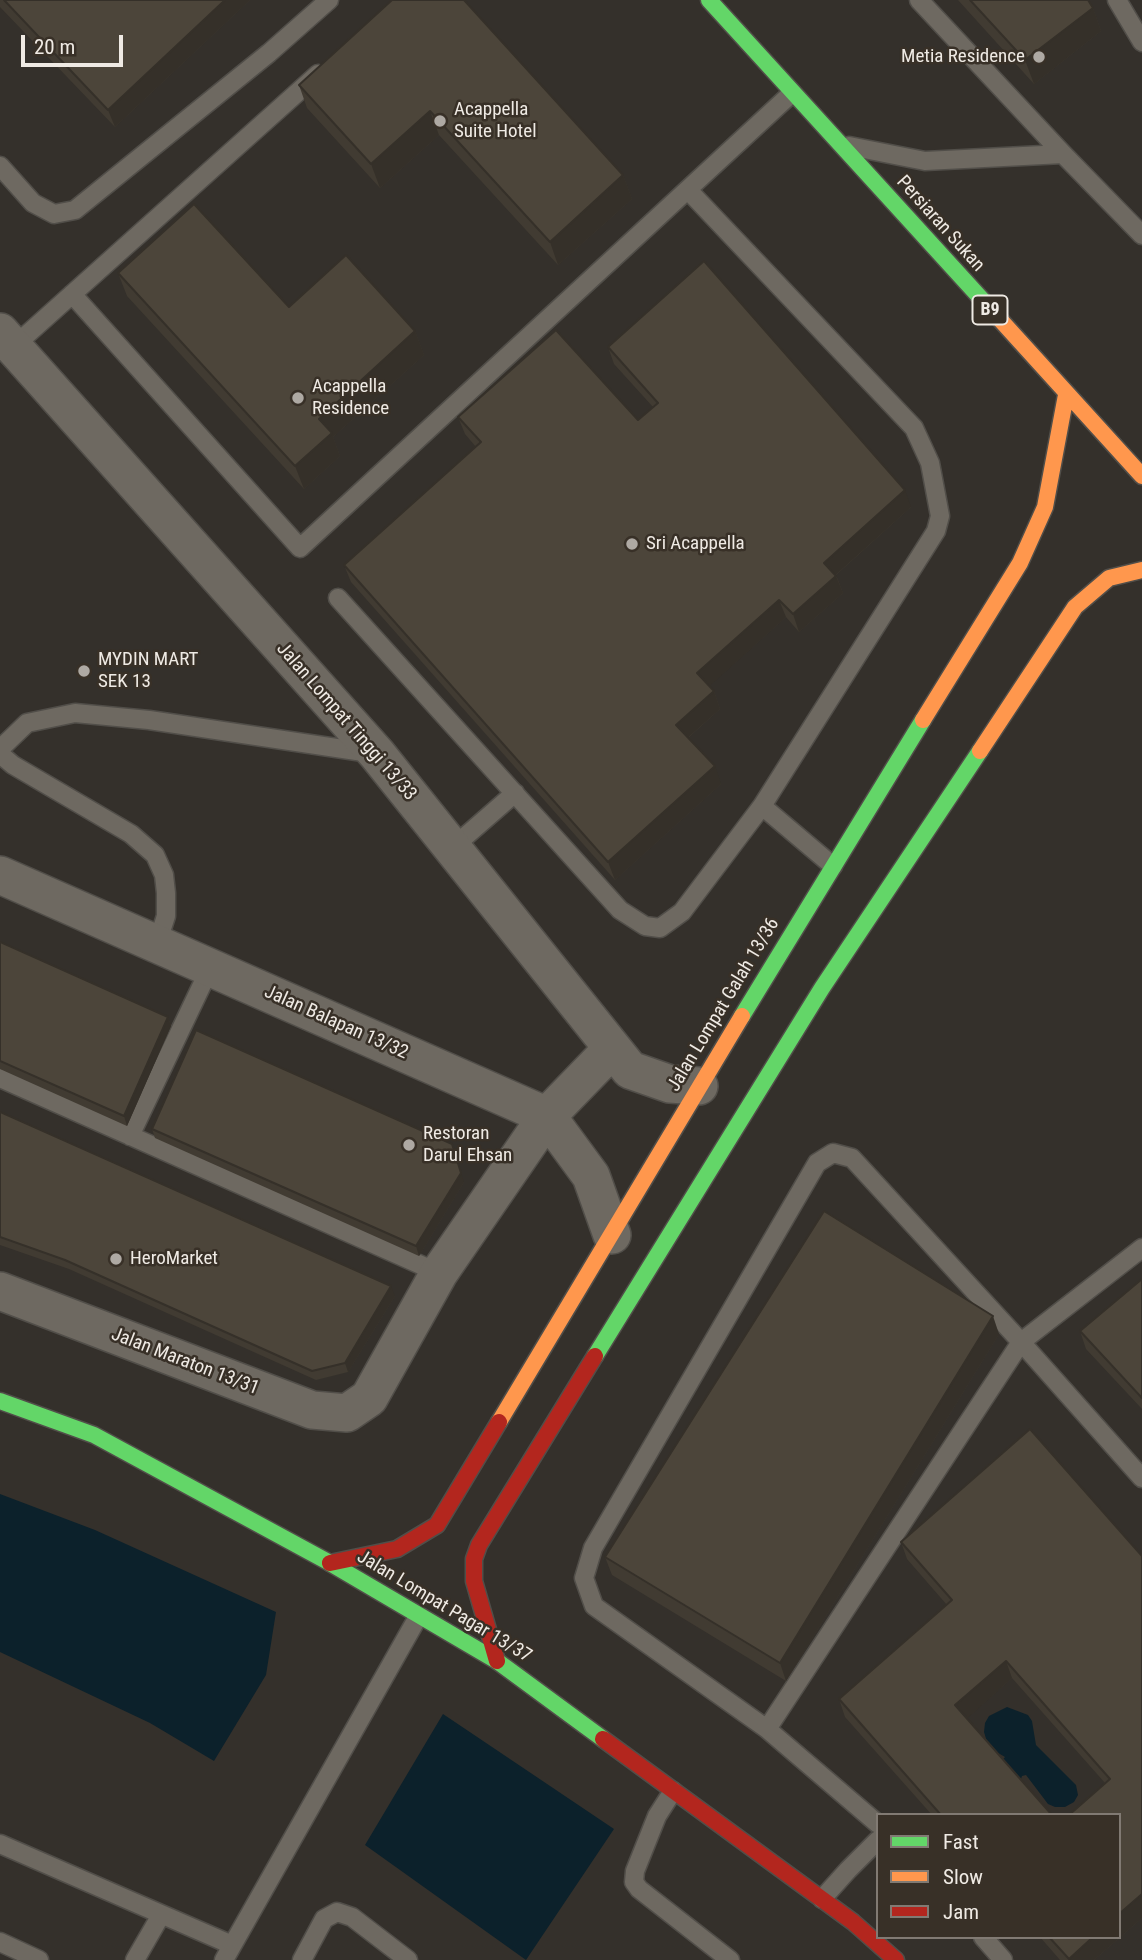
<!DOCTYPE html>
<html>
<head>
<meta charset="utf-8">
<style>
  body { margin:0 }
  #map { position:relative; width:1142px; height:1960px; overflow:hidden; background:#34302b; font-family:"Roboto Condensed",sans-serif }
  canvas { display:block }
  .legend { position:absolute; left:876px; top:1813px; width:245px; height:126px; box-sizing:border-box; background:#383027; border:2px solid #817a73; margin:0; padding:9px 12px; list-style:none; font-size:21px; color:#efeae4 }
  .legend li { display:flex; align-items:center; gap:14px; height:35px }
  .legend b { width:35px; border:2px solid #817a73 }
  .scale { position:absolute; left:21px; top:35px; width:102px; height:32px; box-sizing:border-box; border:4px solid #efeae4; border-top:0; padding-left:9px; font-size:21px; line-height:24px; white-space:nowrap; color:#efeae4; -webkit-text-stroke:5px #383027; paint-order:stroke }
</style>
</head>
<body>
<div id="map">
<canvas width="1142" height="1960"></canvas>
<ul class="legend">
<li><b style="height:9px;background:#63d668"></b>Fast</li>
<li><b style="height:9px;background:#ff974d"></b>Slow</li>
<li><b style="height:9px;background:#b3261e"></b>Jam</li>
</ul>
<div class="scale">20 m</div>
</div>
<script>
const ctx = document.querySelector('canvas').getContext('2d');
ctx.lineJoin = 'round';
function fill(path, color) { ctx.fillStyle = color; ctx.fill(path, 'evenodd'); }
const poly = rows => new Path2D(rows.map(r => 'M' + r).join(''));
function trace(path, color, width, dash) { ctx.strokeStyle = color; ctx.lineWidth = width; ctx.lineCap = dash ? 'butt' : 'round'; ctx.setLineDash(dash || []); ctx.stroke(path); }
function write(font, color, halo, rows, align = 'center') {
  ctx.font = font + ' "Roboto Condensed",sans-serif'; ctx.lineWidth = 5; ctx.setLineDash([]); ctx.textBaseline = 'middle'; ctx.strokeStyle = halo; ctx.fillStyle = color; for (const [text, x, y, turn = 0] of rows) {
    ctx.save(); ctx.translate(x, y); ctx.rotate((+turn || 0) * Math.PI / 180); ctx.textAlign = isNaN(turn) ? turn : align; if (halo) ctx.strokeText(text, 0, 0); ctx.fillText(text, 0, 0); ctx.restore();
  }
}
fill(poly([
  [0,1494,95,1530,276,1612,266,1675,214,1761,150,1723,0,1652],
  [1007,1707,1028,1715,1032,1721,1036,1745,1076,1785,1078,1795,1074,1802,1065,1807,1055,1807,1048,1804,1026,1775,1022,1776,1021,1779,1001,1762,1005,1757,993,1750,987,1742,984,1732,985,1723,989,1716],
  [443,1714,614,1829,526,1960,365,1845]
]), '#0c212b');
const lane = poly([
  [919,0,1063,154,1142,235],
  [1117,0,1142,42],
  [849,146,925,161,1063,154],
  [0,166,33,203,54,214,75,210,269,53,329,0],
  [72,294,300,548,792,93],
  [13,347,318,74],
  [338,598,620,910,645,926,660,928,682,912,762,806,936,531,940,516,930,463,914,428,688,190],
  [0,749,27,723,75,713,149,720,370,753],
  [0,754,13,765,131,834,155,855,164,875,166,893,166,916,157,944],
  [762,806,833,866],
  [452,848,515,793],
  [0,1078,439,1273],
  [130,1136,210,968],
  [767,1729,1021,1342,1142,1248],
  [673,1791,657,1816,635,1871,634,1882,639,1889,730,1960],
  [878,1824,767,1729,594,1606,584,1578,593,1548,817,1163,833,1153,852,1158,1021,1342,1142,1478],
  [0,1844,232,1945],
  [822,1899,848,1870,878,1840],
  [983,1937,1003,1960],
  [0,1942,39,1960],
  [135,1960,161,1915],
  [224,1960,418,1617],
  [302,1960,324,1919,337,1912,352,1917,408,1960]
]);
const street = poly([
  [0,332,377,754,630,1070,670,1084,699,1086],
  [0,875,547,1116,591,1176,612,1235],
  [0,1291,312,1410,347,1413,369,1398,439,1273,547,1116,612,1049]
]);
const fast = poly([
  [709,0,986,304],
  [742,1016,923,720],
  [595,1356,822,988,980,751],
  [0,1401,94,1435,330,1563,497,1661,603,1739]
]);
const slow = poly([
  [986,304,1142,476],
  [923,720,1020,563,1045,507,1066,395],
  [980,751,1075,607,1109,578,1142,570],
  [499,1422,742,1016]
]);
const jam = poly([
  [330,1563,397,1549,437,1525,499,1422],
  [497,1661,474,1581,474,1559,479,1545,595,1356],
  [603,1739,853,1922,896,1960]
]);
trace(lane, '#514e49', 21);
trace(street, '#514e49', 40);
trace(fast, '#514e49', 19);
trace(slow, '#514e49', 19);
trace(jam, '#514e49', 19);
trace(lane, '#6e6961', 18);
trace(street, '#6e6961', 37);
trace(fast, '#63d668', 16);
trace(slow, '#ff974d', 16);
trace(jam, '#b3261e', 16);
fill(poly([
  [0,0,250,0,115,127,0,7],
  [392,0,623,175,632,199,558,265,439,135,380,188,307,108,299,85],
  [958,0,1088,0,1093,8,1101,31,1034,84],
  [118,273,289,307,415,331,424,355,333,437,340,456,304,489,127,296],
  [608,347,911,507,836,575,843,593,799,632,786,617,709,686,714,691,720,709,688,738,721,784,615,880,351,582,344,565,476,447,465,434,458,417,638,420,653,407,614,364],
  [0,942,168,1017,171,1026,127,1126,0,1069],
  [0,1112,395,1296,348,1372,316,1380,69,1269,0,1245],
  [152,1129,464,1182,419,1256,155,1138],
  [1142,1279,1142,1409,1086,1349,1080,1331],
  [999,1334,786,1681,612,1575,605,1557],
  [1030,1429,1142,1556,1142,1918,1094,1960,1060,1960,1040,1937,1119,1937,1119,1815,1069,1815,1105,1783,1012,1678,967,1718,1052,1815,932,1815,845,1717,839,1699,947,1605,907,1559,901,1542]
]), '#413b32');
fill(poly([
  [225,0,250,0,115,127,108,110],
  [1093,8,1101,31,1034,84,1025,60],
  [430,111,439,135,380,188,371,164],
  [623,175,632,199,558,265,550,242],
  [415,331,424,355,333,437,340,456,304,489,295,466,319,419],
  [905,490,911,507,830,580,824,563],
  [836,576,843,593,799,632,793,614],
  [779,600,786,617,704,691,697,673],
  [714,691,720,709,683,742,676,725],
  [715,766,721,784,615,880,608,862],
  [168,1017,171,1026,127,1126,124,1116],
  [455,1153,464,1182,419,1256,416,1246],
  [391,1286,395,1296,348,1372,345,1363],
  [993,1316,999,1334,786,1681,780,1663],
  [1006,1661,1012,1678,962,1723,955,1705],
  [1142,1894,1142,1918,1094,1960,1069,1960,1069,1959,1093,1937,1119,1937,1119,1914]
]), '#353029');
const building = poly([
  [4,0,225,0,108,110,4,0],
  [392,0,464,0,623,175,550,242,430,111,371,164,299,85,392,0],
  [970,0,1088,0,1093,8,1025,60,970,0],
  [194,204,289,307,346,255,415,331,319,419,332,433,295,466,118,273,194,204],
  [704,261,905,490,824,563,836,576,793,614,779,600,697,673,714,691,676,725,715,766,608,862,344,565,481,442,458,417,556,330,638,420,658,403,608,347,704,261],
  [0,942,168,1017,124,1116,0,1061,0,942],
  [196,1030,452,1144,461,1173,416,1246,152,1129,196,1030],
  [0,1112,391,1286,345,1363,312,1371,65,1260,0,1237,0,1112],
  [824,1211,993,1316,780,1663,605,1557,824,1211],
  [1142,1279,1142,1398,1080,1331,1142,1279],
  [1030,1429,1142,1556,1142,1894,1119,1914,1119,1815,1069,1815,1110,1779,1006,1661,955,1705,1052,1815,941,1815,839,1699,952,1600,901,1542,1030,1429],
  [1049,1937,1093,1937,1069,1959,1049,1937]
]);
fill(building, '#4c453a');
trace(building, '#353029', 2);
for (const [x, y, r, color] of [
  [1039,57,7,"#aea9a3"],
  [440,121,7,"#aea9a3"],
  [298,398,7,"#aea9a3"],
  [632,544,7,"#aea9a3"],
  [84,671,7,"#aea9a3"],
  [409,1145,7,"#aea9a3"],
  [116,1259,7,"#aea9a3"]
]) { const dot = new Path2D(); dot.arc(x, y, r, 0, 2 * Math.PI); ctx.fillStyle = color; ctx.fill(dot); trace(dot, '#383027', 2.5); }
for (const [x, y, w] of [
  [990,310,35]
]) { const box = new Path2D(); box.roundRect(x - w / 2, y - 14.5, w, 29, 5); ctx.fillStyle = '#383027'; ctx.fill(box); trace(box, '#efeae4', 2); }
write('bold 18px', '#efeae4', null, [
  ["B9",990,310]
]);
write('19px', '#efeae4', '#383027', [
  ["Metia Residence",1025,57,"right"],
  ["Acappella",454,110],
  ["Suite Hotel",454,132],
  ["Acappella",312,387],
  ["Residence",312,409],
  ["Sri Acappella",646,544],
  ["MYDIN MART",98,660],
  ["SEK 13",98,682],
  ["Restoran",423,1134],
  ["Darul Ehsan",423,1156],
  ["HeroMarket",130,1259]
], 'left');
write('19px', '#efeae4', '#383027', [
  ["Persiaran Sukan",940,224,48],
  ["Jalan Lompat Tinggi 13/33",346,722,49],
  ["Jalan Lompat Galah 13/36",724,1005,-59],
  ["Jalan Balapan 13/32",336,1023,24],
  ["Jalan Maraton 13/31",185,1362,21],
  ["Jalan Lompat Pagar 13/37",444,1607,31]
]);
</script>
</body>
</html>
